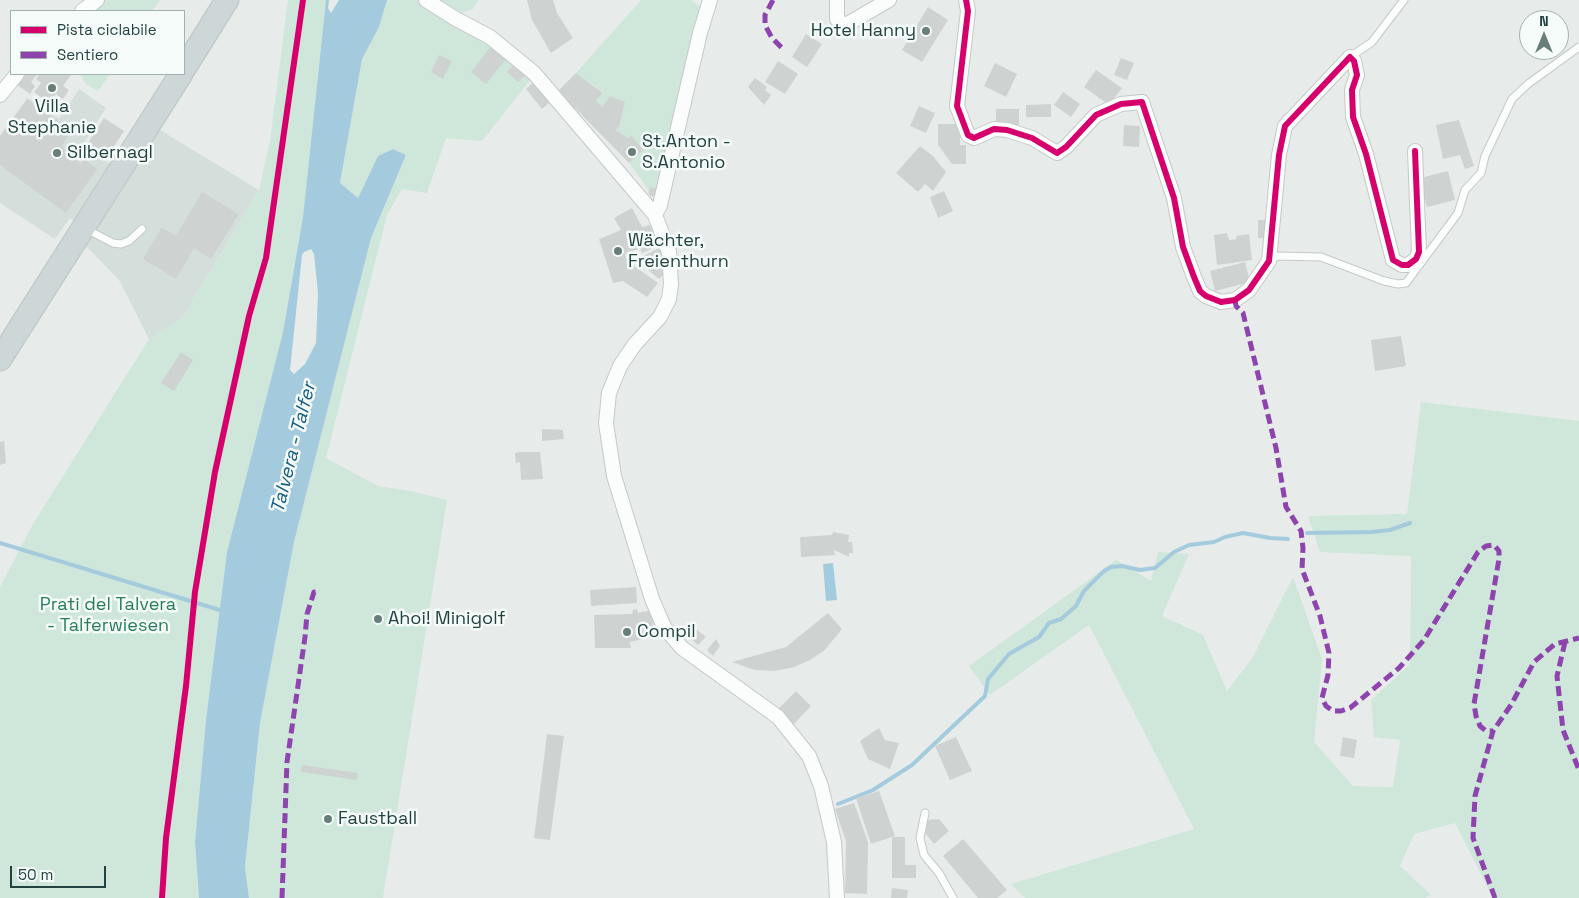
<!DOCTYPE html>
<html>
<head>
<meta charset="utf-8">
<style>
  body { margin:0 }
  #map { position:relative; width:1579px; height:898px; overflow:hidden; background:#e7eceb; font-family:"Space Grotesk",sans-serif }
  canvas { display:block }
  .legend { position:absolute; left:10px; top:10px; width:175px; height:65px; box-sizing:border-box; background:#f5fbf9; border:1px solid #a1b1af; margin:0; padding:6px 9px; list-style:none; font-size:15px; color:#22423f }
  .legend li { display:flex; align-items:center; gap:10px; height:25px }
  .legend b { width:25px; border:1px solid #a1b1af }
  .north { position:absolute; left:1519px; top:10px; width:50px; height:50px; box-sizing:border-box; background:#f5fbf9; border:1px solid #a1b1af; border-radius:50%; rotate:0deg; font-size:14px; font-weight:700; line-height:20px; text-align:center; color:#22423f }
  .north::after { content:''; display:block; margin:auto; width:18px; height:22px; background:#677e7b; clip-path:polygon(50% 0,100% 100%,50% 72%,0 100%) }
  .scale { position:absolute; left:10px; top:866px; width:96px; height:22px; box-sizing:border-box; border:2px solid #22423f; border-top:0; padding-left:6px; font-size:15px; line-height:18px; white-space:nowrap; color:#22423f; -webkit-text-stroke:4px #f5fbf9; paint-order:stroke }
</style>
</head>
<body>
<div id="map">
<canvas width="1579" height="898"></canvas>
<ul class="legend">
<li><b style="height:6px;background:#d6006c"></b>Pista ciclabile</li>
<li><b style="height:6px;background:#8e44ad"></b>Sentiero</li>
</ul>
<div class="north">N</div>
<div class="scale">50 m</div>
</div>
<script>
const ctx = document.querySelector('canvas').getContext('2d');
ctx.lineJoin = 'round';
function fill(path, color) { ctx.fillStyle = color; ctx.fill(path, 'evenodd'); }
const poly = rows => new Path2D(rows.map(r => 'M' + r).join(''));
function trace(path, color, width, dash) { ctx.strokeStyle = color; ctx.lineWidth = width; ctx.lineCap = dash ? 'butt' : 'round'; ctx.setLineDash(dash || []); ctx.stroke(path); }
function write(font, color, halo, rows, align = 'center') {
  ctx.font = font + ' "Space Grotesk",sans-serif'; ctx.lineWidth = 5; ctx.setLineDash([]); ctx.textBaseline = 'middle'; ctx.strokeStyle = halo; ctx.fillStyle = color; for (const [text, x, y, turn = 0] of rows) {
    ctx.save(); ctx.translate(x, y); ctx.rotate((+turn || 0) * Math.PI / 180); ctx.textAlign = isNaN(turn) ? turn : align; if (halo) ctx.strokeText(text, 0, 0); ctx.fillText(text, 0, 0); ctx.restore();
  }
}
fill(poly([
  [79,89,106,108,82,146,112,165,142,119,259,190,182,318,149,339,119,280,88,248,71,235,78,223,70,218,55,239,0,203,0,136,28,98,59,119]
]), '#d4dedb');
fill(poly([
  [97,0,160,0,152,11,83,11],
  [288,0,326,0,303,217,283,332,227,552,206,720,195,842,199,898,0,898,0,587,33,524,149,339,182,318,259,190,270,141],
  [387,0,478,0,473,9,464,12,457,24,490,44,532,78,482,141,446,138,427,193,402,189,387,215,326,458,378,486,410,491,447,500,383,898,249,898,245,867,260,723,294,542,371,238,406,155,393,149,378,156,358,198,340,183,362,59,379,27],
  [641,0,691,0,703,9,657,190,654,188,649,190,629,163,642,150,631,136,628,138,616,130,620,124,625,102,610,96,602,107,596,100,603,92,576,73],
  [80,74,110,74,98,91,86,84],
  [1421,402,1579,421,1579,898,1493,898,1455,823,1414,834,1400,866,1431,895,1424,898,1025,898,1011,884,1194,829,1089,625,990,695,969,666,1116,560,1151,581,1158,552,1189,554,1162,616,1203,635,1227,691,1253,657,1293,577,1322,659,1314,742,1353,786,1393,787,1400,740,1374,737,1371,700,1410,664,1411,556,1320,552,1308,516,1407,514]
]), '#cfe6da');
fill(poly([
  [326,0,329,0,328,8,331,13,339,0,387,0,379,27,362,59,340,183,358,198,378,156,393,149,406,155,371,238,294,542,260,723,245,867,249,898,199,898,195,842,206,720,227,552,283,332,303,217],
  [311,249,314,254,318,293,316,343,305,364,294,374,290,370,302,255,304,252],
  [833,563,837,600,826,601,823,564]
]), '#a4cbdd');
trace(poly([
  [1307,533,1372,532,1390,530,1410,523],
  [0,543,223,611],
  [838,804,873,790,912,765,985,696,988,679,1009,654,1039,637,1049,623,1061,619,1076,606,1084,591,1104,571,1111,567,1122,566,1140,570,1155,568,1174,552,1189,545,1214,542,1225,537,1243,533,1270,538,1288,539]
]), '#a4cbdd', 4);
fill(poly([
  [527,0,553,0,557,13,573,38,551,53,532,20],
  [928,7,948,20,922,62,902,50],
  [806,34,822,44,807,67,792,57],
  [492,45,507,58,486,84,471,72],
  [439,55,452,61,443,79,431,72],
  [1121,58,1134,63,1127,80,1114,75],
  [778,61,798,74,785,94,765,82],
  [515,63,527,73,518,82,507,72],
  [995,63,1017,74,1006,97,984,86],
  [1096,70,1122,88,1109,105,1084,87],
  [576,73,603,93,596,100,602,107,610,96,625,102,620,124,616,130,628,138,631,135,643,150,629,163,575,108,571,112,554,95],
  [24,74,37,74,31,82,35,86,30,94,16,84],
  [40,74,71,75,63,86,69,90,63,99,56,94,49,103,34,92,41,83,36,79],
  [755,78,767,87,765,90,771,95,764,105,748,87],
  [535,81,552,100,542,109,526,89],
  [1063,92,1080,104,1071,117,1054,105],
  [27,99,72,131,62,145,65,152,81,164,84,159,97,169,66,213,0,165,0,136],
  [1051,104,1051,117,1026,117,1026,105],
  [919,106,935,113,926,133,910,126],
  [996,109,1019,109,1019,126,996,126],
  [104,118,124,131,106,159,86,146],
  [1459,120,1474,166,1465,169,1460,155,1443,159,1436,125],
  [938,124,960,124,960,145,966,145,966,164,952,164,938,145],
  [1124,125,1140,126,1139,147,1123,146],
  [920,146,933,156,946,172,933,191,925,184,918,192,896,173],
  [1448,171,1455,200,1427,207,1420,178],
  '648.5 192a4.5 4.5 0 1 1 9 0a4.5 4.5 0 1 1-9 0Z',
  [944,191,953,211,938,218,930,197],
  [202,192,239,214,211,259,194,248,176,279,143,259,162,227,176,236],
  [632,208,642,227,650,225,658,246,642,253,640,248,625,254,627,261,658,283,647,297,623,281,613,283,599,239,621,230,614,218],
  [1258,220,1267,220,1267,238,1258,238],
  [1227,233,1229,240,1237,239,1236,236,1249,234,1252,260,1217,265,1214,235],
  [659,248,667,271,659,279,636,260],
  [1245,262,1250,282,1215,291,1210,271],
  [1401,336,1406,366,1375,371,1371,340],
  [181,352,193,360,174,391,161,383],
  [542,429,563,430,564,439,542,441],
  [4,441,6,463,0,465,0,442],
  [520,452,540,452,543,479,521,480,520,462,516,463,515,453],
  [833,532,849,535,848,542,852,542,853,553,849,553,849,557,834,550,835,555,801,557,800,537,832,535],
  [636,587,637,603,591,606,590,590],
  [637,609,638,613,651,610,654,629,660,628,660,635,630,642,631,648,595,648,594,615,632,614,633,610],
  [828,613,842,629,824,651,808,661,794,667,775,671,755,670,732,662,786,647],
  [696,629,706,637,698,645,689,637],
  [716,639,720,646,713,656,707,650],
  [796,691,811,706,793,725,777,710],
  [879,728,885,740,899,743,890,769,868,759,860,741],
  [547,734,564,736,550,840,534,838],
  [956,737,972,771,950,780,935,746],
  [1343,737,1357,740,1354,758,1340,756],
  [302,765,358,773,357,780,301,772],
  [879,791,895,836,871,844,856,798],
  [854,803,868,842,867,894,845,893,846,841,835,809],
  [939,819,949,831,934,844,925,833,925,820],
  [892,837,905,837,905,865,916,865,916,878,892,878],
  [963,839,1007,890,997,898,978,898,943,856],
  [892,888,908,890,907,898,891,898]
]), '#ced3d2');
const service = poly([
  [1350,57,1372,42,1404,0],
  [86,229,113,243,121,244,129,241,142,229],
  [1269,261,1278,256,1321,257,1384,281,1398,284,1406,283,1458,213,1465,190,1481,173,1485,156,1512,99,1528,84,1579,47],
  [925,813,920,838,924,855,939,873,953,898]
]);
const minor = poly([
  [426,0,456,19,490,37,534,73,655,215,669,252,671,284,669,299,660,317,635,344,620,366,609,393,606,423,614,476,652,599,664,627,682,648,778,717,809,756,821,786,834,842,837,898],
  [837,0,837,19,844,26,889,0],
  [966,0,968,11,957,106,968,135,974,138,994,129,1007,130,1032,138,1057,153,1066,147,1096,115,1121,104,1142,102,1174,198,1183,247,1194,277,1200,291,1206,296,1221,302,1235,300,1249,290,1269,261,1279,155,1285,126,1350,57,1354,61,1357,75,1352,90,1353,117,1366,154,1393,260,1402,265,1408,265,1416,259,1419,252,1415,151],
  [82,11,97,0],
  [0,95,17,74],
  [655,215,660,205,700,33,710,0]
]);
const primary = poly([
  [184,69,227,0],
  [0,359,181,74]
]);
trace(service, '#c4c9c8', 9);
trace(minor, '#c4c9c8', 16);
trace(primary, '#c2cbca', 25);
trace(service, '#fbfcfc', 7);
trace(minor, '#fbfcfc', 14);
trace(primary, '#ced7d7', 22);
trace(poly([
  [773,0,765,15,765,25,772,38,782,48],
  [1235,300,1236,306,1243,313,1276,448,1286,507,1301,531,1303,548,1302,569,1320,616,1329,653,1328,675,1322,698,1326,706,1333,711,1341,711,1350,708,1399,668,1424,640,1478,552,1486,546,1494,545,1499,551,1499,559,1474,704,1476,716,1480,726,1486,731,1493,731],
  [1565,642,1557,676,1563,730,1579,770],
  [282,898,287,762,305,637,307,614,314,592,317,592],
  [1495,898,1473,838,1475,796,1493,731,1511,705,1534,662,1555,644,1579,638]
]), '#8e44ad', 5, [10, 5]);
trace(poly([
  [966,0,968,11,957,106,968,135,974,138,994,129,1007,130,1032,138,1057,153,1066,147,1096,115,1121,104,1142,102,1174,198,1183,247,1194,277,1200,291,1206,296,1221,302,1235,300,1249,290,1269,261,1279,155,1285,126,1350,57,1354,61,1357,75,1352,90,1353,117,1366,154,1393,260,1402,265,1408,265,1416,259,1419,252,1415,151],
  [162,898,166,838,186,686,195,592,215,472,249,316,266,258,303,0]
]), '#d6006c', 6);
for (const [x, y, r, color] of [
  [926,31,5,"#677e7b"],
  [52,88,5,"#677e7b"],
  [632,152,5,"#677e7b"],
  [57,153,5,"#677e7b"],
  [618,251,5,"#677e7b"],
  [378,619,5,"#677e7b"],
  [627,632,5,"#677e7b"],
  [328,819,5,"#677e7b"]
]) { const dot = new Path2D(); dot.arc(x, y, r, 0, 2 * Math.PI); ctx.fillStyle = color; ctx.fill(dot); trace(dot, '#f5fbf9', 2); }
write('18px', '#22423f', '#f5fbf9', [
  ["Hotel Hanny",916,31,"right"],
  ["Villa",52,107,"center"],
  ["Stephanie",52,128,"center"],
  ["St.Anton -",642,142],
  ["S.Antonio",642,163],
  ["Silbernagl",67,153],
  ["Wächter,",628,241],
  ["Freienthurn",628,262],
  ["Ahoi! Minigolf",388,619],
  ["Compil",637,632],
  ["Faustball",338,819]
], 'left');
write('18px', '#287d58', '#f5fbf9', [
  ["Prati del Talvera",108,605],
  ["- Talferwiesen",108,626]
]);
write('italic 19px', '#165e84', '#f5fbf9', [
  ["Talvera - Talfer",294,448,-76]
]);
</script>
</body>
</html>
